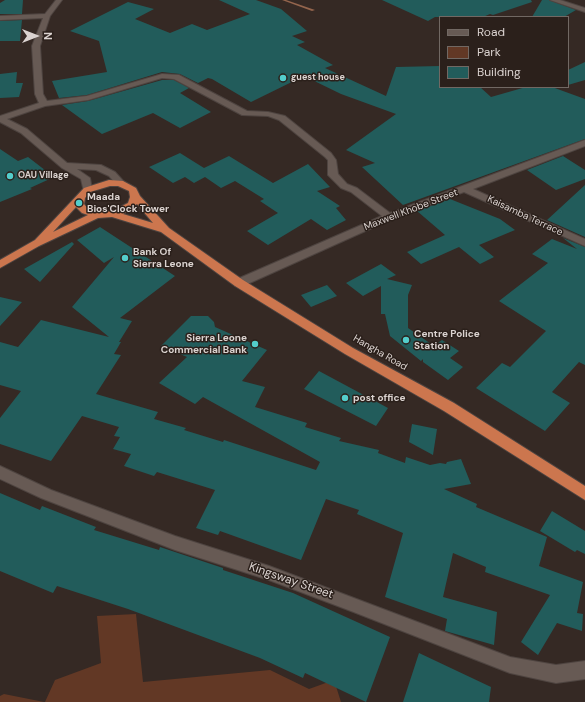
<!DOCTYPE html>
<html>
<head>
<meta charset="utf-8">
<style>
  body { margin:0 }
  #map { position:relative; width:585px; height:702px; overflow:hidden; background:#352924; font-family:"DM Sans",sans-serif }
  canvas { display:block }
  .legend { position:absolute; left:439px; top:16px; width:130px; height:72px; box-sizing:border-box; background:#2b201b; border:1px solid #716863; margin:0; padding:5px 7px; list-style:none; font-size:12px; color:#dbd3d0 }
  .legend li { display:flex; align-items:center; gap:8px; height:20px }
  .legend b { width:20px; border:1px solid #716863 }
  .north { position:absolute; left:16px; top:16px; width:40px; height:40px; -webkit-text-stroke:3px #2b201b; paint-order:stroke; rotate:90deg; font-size:11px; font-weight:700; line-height:16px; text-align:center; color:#dbd3d0 }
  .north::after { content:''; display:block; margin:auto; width:14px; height:18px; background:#dbd3d0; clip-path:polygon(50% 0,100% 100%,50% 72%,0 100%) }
</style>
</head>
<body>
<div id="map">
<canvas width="585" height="702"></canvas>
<ul class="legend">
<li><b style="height:5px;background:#675a54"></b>Road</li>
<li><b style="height:11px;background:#623825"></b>Park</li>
<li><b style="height:11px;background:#225c5b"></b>Building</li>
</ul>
<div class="north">N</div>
</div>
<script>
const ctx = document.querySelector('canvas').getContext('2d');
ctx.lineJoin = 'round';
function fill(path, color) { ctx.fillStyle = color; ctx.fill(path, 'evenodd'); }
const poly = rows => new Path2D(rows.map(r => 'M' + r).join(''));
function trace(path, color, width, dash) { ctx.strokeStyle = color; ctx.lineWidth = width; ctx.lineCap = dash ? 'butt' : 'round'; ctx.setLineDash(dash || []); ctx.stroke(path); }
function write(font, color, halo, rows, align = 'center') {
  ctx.font = font + ' "DM Sans",sans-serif'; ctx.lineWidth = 3; ctx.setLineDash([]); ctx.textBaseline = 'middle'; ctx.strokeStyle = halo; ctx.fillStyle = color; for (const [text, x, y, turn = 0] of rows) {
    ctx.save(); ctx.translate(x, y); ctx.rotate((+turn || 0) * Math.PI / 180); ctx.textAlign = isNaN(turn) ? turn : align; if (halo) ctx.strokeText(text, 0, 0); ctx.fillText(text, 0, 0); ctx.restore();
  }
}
fill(poly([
  [136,614,143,682,270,670,309,689,334,680,341,702,45,702,55,680,101,663,97,616],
  [4,694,44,702,0,702,0,696]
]), '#623825');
fill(poly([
  [282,0,286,0,315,10,312,11,282,0]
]), '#94654d');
fill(poly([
  [5,0,23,0,22,14,0,14,0,3],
  [219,0,256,0,281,9,307,31,292,36,305,42,297,45,333,65,325,68,386,96,396,67,440,66,440,87,480,87,491,97,526,87,552,87,585,99,585,139,403,205,362,167,375,163,346,150,396,114,341,94,304,76,251,102,212,79,208,78,198,83,180,74,162,72,87,95,59,98,52,81,107,72,99,41,70,31,128,2,154,9,135,19,170,33,192,24,207,30,250,14],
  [382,0,531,0,532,2,493,15,490,14,483,17,435,17,428,21],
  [542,0,549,0,576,10,564,17,532,17],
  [22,20,20,41,0,41,0,21],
  [585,62,585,80,568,85,568,70],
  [17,72,16,83,23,83,19,97,0,98,0,74],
  [162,80,174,80,189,88,180,93,211,112,180,128,153,113,102,134,62,105,88,101],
  [0,149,18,161,28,157,54,177,30,188,32,189,0,202],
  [180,153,204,168,229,156,273,183,308,164,330,187,317,191,340,206,336,208,346,220,327,230,311,219,268,245,247,231,278,213,260,201,264,199,235,181,221,188,205,177,194,183,185,177,173,183,149,167],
  [563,156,585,170,585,179,556,190,527,170],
  [585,185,585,237,547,220],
  [450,199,500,219,515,230,479,245,494,257,480,264,459,247,421,264,407,252,445,235,417,211],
  [100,227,175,276,120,318,132,321,119,342,121,342,114,354,121,355,96,394,158,412,154,419,186,428,184,430,223,442,224,440,316,470,320,462,203,397,195,404,159,383,187,357,161,346,191,316,208,316,214,322,215,327,267,350,242,381,265,387,255,407,307,423,305,427,341,438,339,441,379,450,378,453,405,463,406,457,430,465,440,463,446,464,447,462,461,459,471,484,444,489,477,504,476,507,547,537,539,566,583,582,577,613,583,614,582,631,557,623,538,655,521,642,550,595,485,572,486,567,453,553,443,597,497,612,494,645,445,631,447,619,385,597,403,533,357,514,359,510,326,499,301,560,220,531,218,535,196,528,215,490,157,472,154,476,124,466,131,454,113,449,120,437,114,436,119,427,82,416,51,461,0,444,0,418,21,391,0,385,0,342,18,347,41,320,109,337,72,307,114,257,104,263,77,240],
  [563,238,585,247,585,365,579,362,552,392,570,403,545,431,476,388,502,363,510,367,546,331,499,301,548,263,532,254,552,239,577,249],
  [72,242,74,244,40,282,24,269],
  [381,264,396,275,387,279,412,285,408,295,408,328,434,346,442,340,459,351,450,358,463,367,448,380,423,362,423,359,421,361,390,336,385,314,381,314,381,286,363,296,346,283],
  [327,285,337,296,311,307,301,295],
  [0,297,22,302,0,326],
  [319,371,388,408,376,426,304,389],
  [412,424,437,429,433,455,409,442],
  [0,493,40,510,42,506,96,527,94,530,159,550,160,547,223,568,223,570,293,593,390,637,366,702,305,673,303,678,260,658,128,609,57,586,53,593,0,571],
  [552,511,585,531,585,554,577,550,575,552,540,531],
  [419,653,491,687,489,702,403,702]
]), '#225c5b');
const minor = poly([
  [56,0,62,0,50,16,40,46,43,94,47,101,87,96,162,74,179,75,247,111,268,112,285,116,331,153,336,160,338,174,347,184,357,188,390,213,585,140,585,146,473,189,585,239,585,246,464,192,392,219,243,286,235,286,234,283,235,280,382,216,351,192,341,188,328,175,328,160,325,157,279,120,268,116,242,115,174,79,162,78,88,100,45,106,7,119,27,129,67,163,101,165,115,172,125,183,123,185,117,185,109,176,96,170,77,169,90,178,92,190,90,192,84,192,81,179,62,168,21,133,0,122,0,116,39,103,35,94,32,46,43,18,0,20,0,16,45,14,56,0],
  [550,0,560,0,585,8,585,12,550,0],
  [0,466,51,490,175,536,269,566,510,657,556,665,585,661,585,679,556,683,510,673,351,611,269,580,175,550,41,498,0,479,0,466]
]);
const highway = poly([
  [109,180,123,181,136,188,140,196,169,228,243,280,353,348,454,403,585,486,585,500,444,411,345,354,235,286,161,232,112,217,98,218,39,246,0,268,0,260,35,240,84,188,109,180],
  [110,186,118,186,129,191,130,197,128,203,112,211,97,212,88,209,84,204,85,198,90,192,110,186],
  [137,204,153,223,123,214,137,204],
  [76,207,82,213,88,215,53,232,76,207]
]);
trace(minor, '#4e4440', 2);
trace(highway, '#4e4440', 2);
fill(minor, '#675a54');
fill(highway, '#cc764e');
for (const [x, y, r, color] of [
  [283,78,4,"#53cdcb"],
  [10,176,4,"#53cdcb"],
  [79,203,4,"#53cdcb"],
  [125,258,4,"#53cdcb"],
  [406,340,4,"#53cdcb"],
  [255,344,4,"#53cdcb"],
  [345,398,4,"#53cdcb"]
]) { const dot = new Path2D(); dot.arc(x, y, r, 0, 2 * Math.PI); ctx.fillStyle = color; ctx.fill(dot); trace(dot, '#2b201b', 1.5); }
write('bold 9px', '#dbd3d0', '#2b201b', [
  ["guest house",291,78],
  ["OAU Village",18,176]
], 'left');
write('bold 10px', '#dbd3d0', '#2b201b', [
  ["Maada",87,197],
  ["Bios'Clock Tower",87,209],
  ["Bank Of",133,252],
  ["Sierra Leone",133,264],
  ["Centre Police",414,334],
  ["Station",414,346],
  ["Sierra Leone",247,338,"right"],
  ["Commercial Bank",247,350,"right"],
  ["post office",353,398]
], 'left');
write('10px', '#dbd3d0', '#2b201b', [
  ["Maxwell Khobe Street",411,210,-21],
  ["Kaisamba Terrace",525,216,25],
  ["Hangha Road",380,353,30]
]);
write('12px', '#dbd3d0', '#2b201b', [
  ["Kingsway Street",291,581,19]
]);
</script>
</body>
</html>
